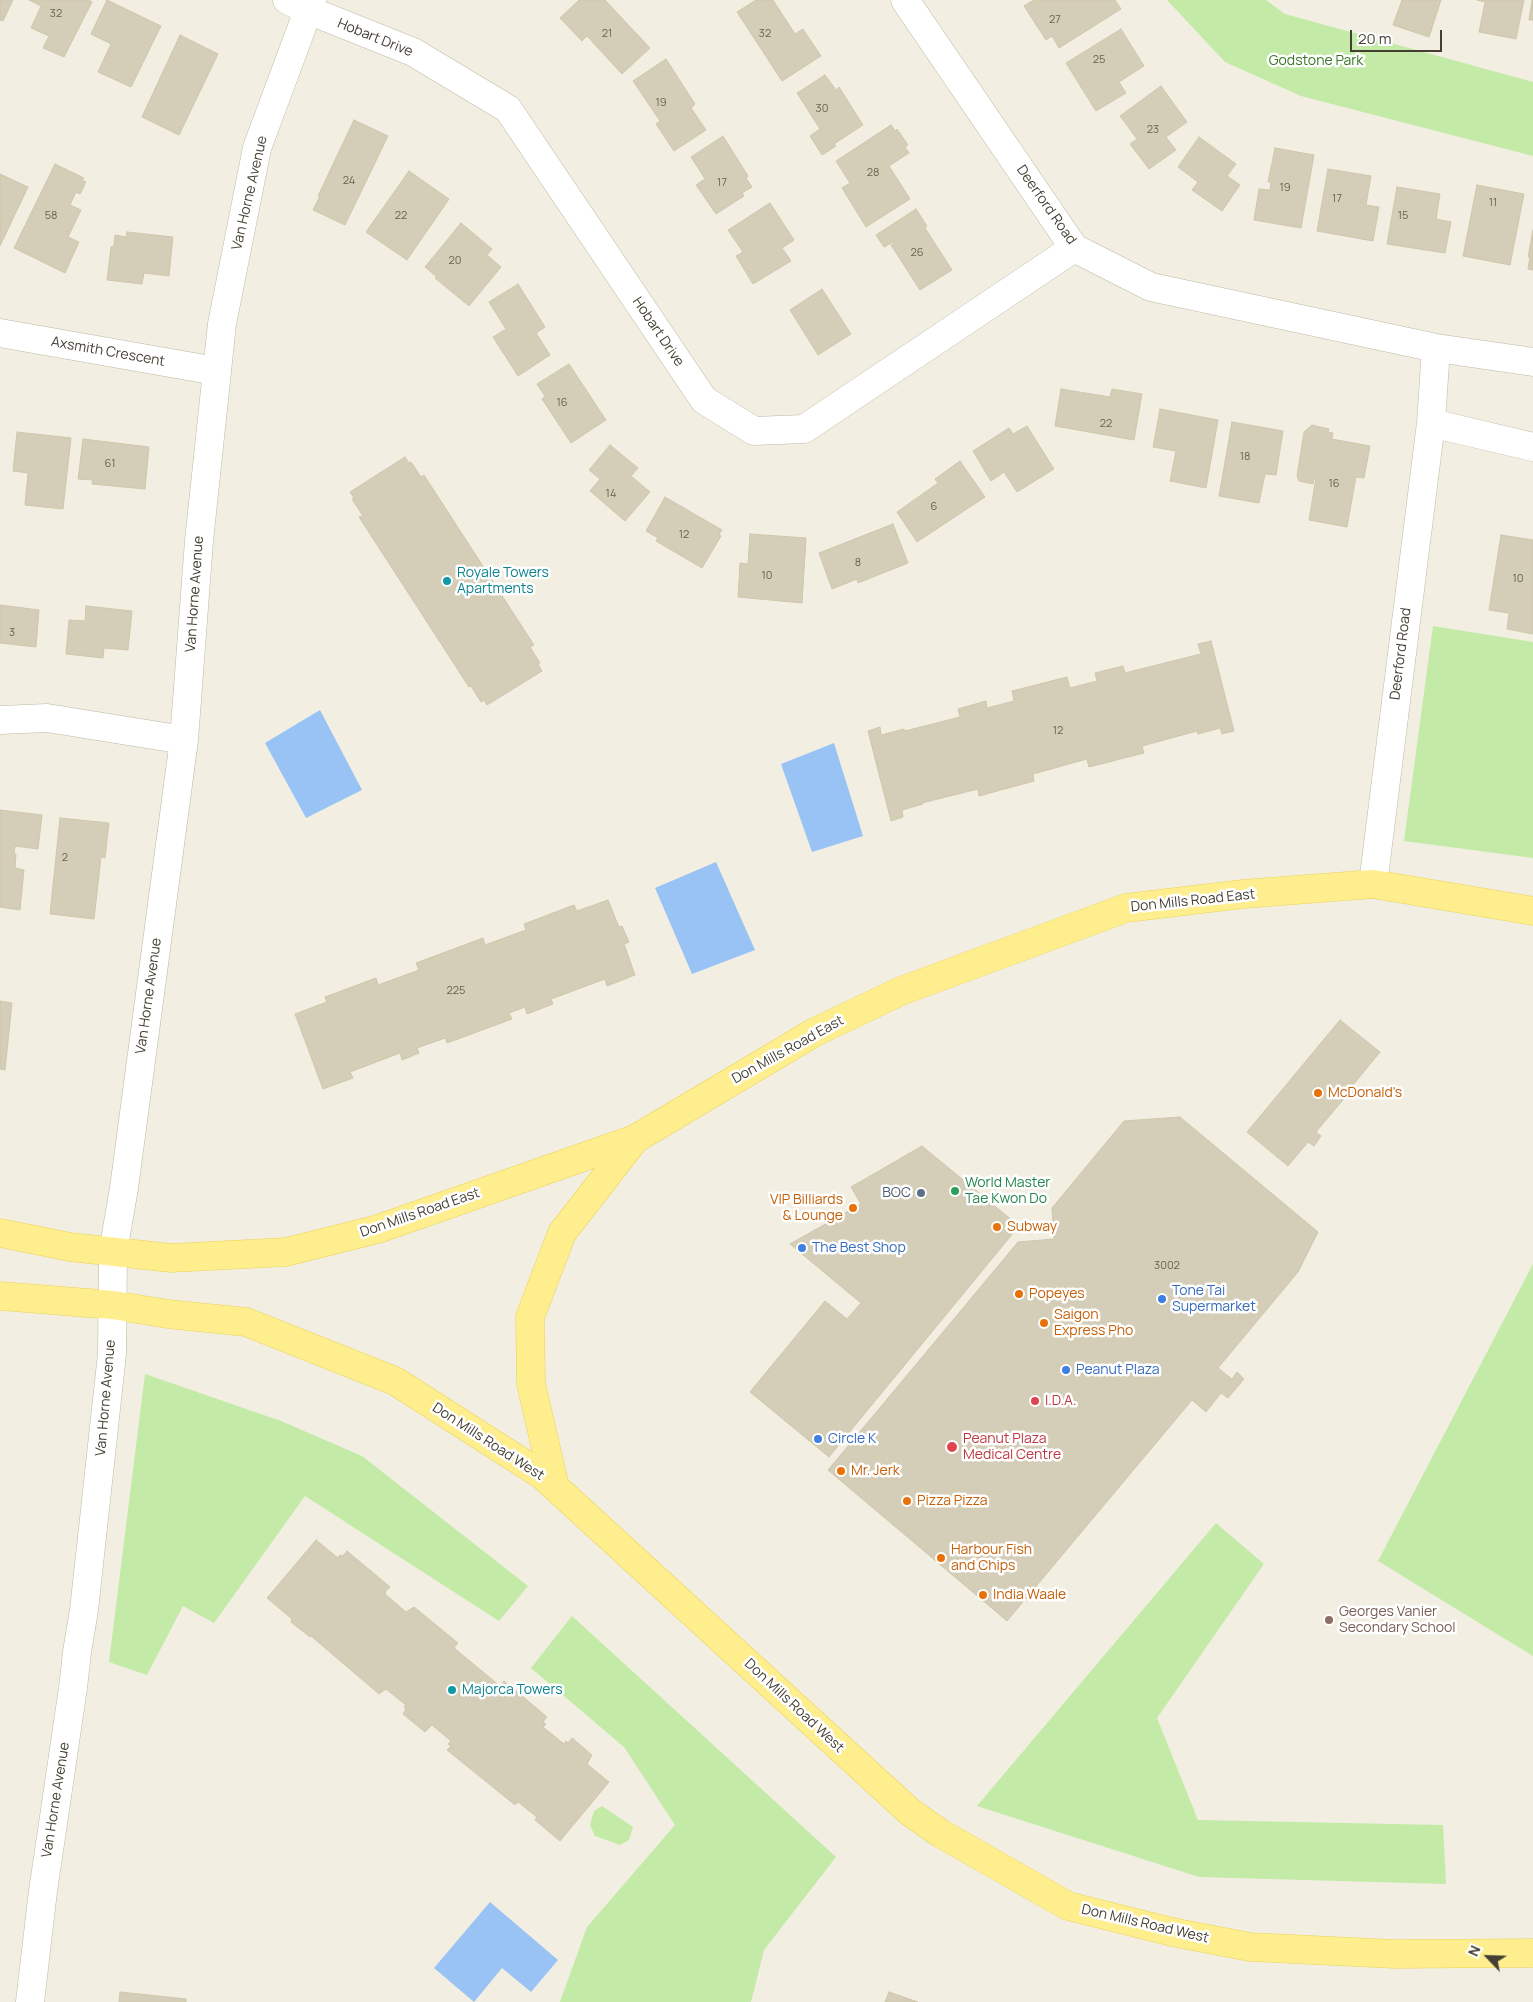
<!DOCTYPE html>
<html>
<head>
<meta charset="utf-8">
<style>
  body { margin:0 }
  #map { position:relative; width:1533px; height:2002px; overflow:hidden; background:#f2efe2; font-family:Manrope,sans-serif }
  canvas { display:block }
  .north { position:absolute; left:1463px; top:1932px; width:50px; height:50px; -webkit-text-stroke:4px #fff; paint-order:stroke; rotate:294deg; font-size:14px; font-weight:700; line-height:20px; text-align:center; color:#443f32 }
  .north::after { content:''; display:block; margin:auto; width:18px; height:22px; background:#443f32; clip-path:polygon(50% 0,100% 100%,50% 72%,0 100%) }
  .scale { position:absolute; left:1350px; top:30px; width:92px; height:22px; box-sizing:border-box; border:2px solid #443f32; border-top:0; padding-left:6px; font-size:15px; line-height:18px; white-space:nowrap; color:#443f32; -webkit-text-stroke:4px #fff; paint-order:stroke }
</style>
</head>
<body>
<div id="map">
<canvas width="1533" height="2002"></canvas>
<div class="north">N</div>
<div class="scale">20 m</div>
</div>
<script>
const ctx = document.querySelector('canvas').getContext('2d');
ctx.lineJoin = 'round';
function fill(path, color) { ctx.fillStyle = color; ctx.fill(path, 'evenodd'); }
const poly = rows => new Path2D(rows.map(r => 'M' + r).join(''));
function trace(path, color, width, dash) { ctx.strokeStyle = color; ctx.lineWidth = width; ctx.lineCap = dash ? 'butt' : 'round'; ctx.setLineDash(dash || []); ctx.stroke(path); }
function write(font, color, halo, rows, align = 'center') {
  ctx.font = font + ' Manrope,sans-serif'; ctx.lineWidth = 5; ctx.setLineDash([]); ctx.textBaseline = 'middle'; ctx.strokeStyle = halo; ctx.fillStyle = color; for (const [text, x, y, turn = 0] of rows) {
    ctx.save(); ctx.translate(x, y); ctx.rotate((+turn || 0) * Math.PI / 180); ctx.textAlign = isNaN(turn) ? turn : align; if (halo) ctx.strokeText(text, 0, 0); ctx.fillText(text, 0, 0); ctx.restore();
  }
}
fill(poly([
  [1167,0,1266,0,1285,14,1533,82,1533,156,1301,96,1225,62],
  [1433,626,1533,642,1533,858,1404,841],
  [1533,1264,1533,1656,1378,1561],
  [145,1374,281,1421,362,1456,528,1586,499,1621,305,1496,214,1623,183,1606,147,1675,109,1662],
  [1216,1523,1264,1564,1157,1718,1198,1820,1443,1825,1446,1884,1199,1877,977,1806],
  [572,1616,836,1857,764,1950,751,2002,560,2002,587,1927,675,1825,624,1747,531,1668],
  [602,1806,633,1827,629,1840,620,1845,595,1836,590,1825,594,1811]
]), '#c3eaa7');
fill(poly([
  [320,710,362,790,306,818,265,743],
  [834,743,863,836,812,852,781,764],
  [716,862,755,950,692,974,655,888],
  [490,1902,558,1960,531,1992,502,1968,474,2002,434,1968]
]), '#99c3f4');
const building = poly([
  [0,0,13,0,3,21,0,20,0,0],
  [29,0,88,0,92,2,64,57,43,48,49,36,31,28,41,6,29,0],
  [107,0,161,26,131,87,98,72,111,44,91,34,107,0],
  [579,0,605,0,650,48,622,74,587,36,582,41,560,18,579,0],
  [756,0,773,0,795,34,803,29,821,56,782,81,737,12,756,0],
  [1034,0,1115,0,1121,9,1059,48,1052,36,1046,40,1024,6,1034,0],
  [1402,0,1441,0,1429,37,1393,25,1402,0],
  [1477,0,1524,0,1516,39,1479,32,1485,2,1477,0],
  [1532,0,1533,0,1533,20,1529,20,1532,0],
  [1121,29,1144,66,1119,82,1126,93,1096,111,1066,63,1121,29],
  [180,35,218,54,179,135,142,117,180,35],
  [666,59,695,104,691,108,706,130,674,151,656,124,660,121,633,81,666,59],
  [825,75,836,90,839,87,863,125,834,144,836,146,822,155,810,136,820,129,797,93,825,75],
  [1161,86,1187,122,1166,137,1176,150,1149,169,1130,144,1137,139,1120,116,1161,86],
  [354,120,388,136,345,225,313,210,320,196,318,196,354,120],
  [891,125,895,131,897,129,908,145,905,147,909,153,889,166,910,199,866,227,842,188,850,183,836,161,891,125],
  [723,136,748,176,746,178,752,187,742,193,744,196,716,214,696,185,705,179,691,157,723,136],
  [1199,137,1236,164,1227,176,1240,185,1222,211,1192,190,1198,182,1178,167,1199,137],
  [1275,148,1314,155,1301,228,1254,220,1259,189,1270,190,1271,182,1268,182,1275,148],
  [55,164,84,178,82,180,86,182,80,194,76,192,70,205,81,210,68,237,79,242,65,273,14,248,55,164],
  [1328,169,1371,176,1366,205,1379,207,1373,241,1317,231,1328,169],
  [409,171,449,199,407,260,366,232,409,171],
  [0,174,28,187,0,246,0,174],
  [1477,185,1524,194,1510,265,1463,256,1477,185],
  [1397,187,1440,194,1436,219,1451,222,1445,253,1387,244,1397,187],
  [770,203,794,240,782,248,791,261,753,284,736,256,743,252,728,230,770,203],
  [916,209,927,226,925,228,952,270,920,290,891,245,895,243,893,242,884,247,876,235,916,209],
  [461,223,492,249,487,255,501,267,469,306,435,278,437,277,425,267,461,223],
  [1533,230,1533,270,1528,269,1530,257,1528,257,1533,230],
  [127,232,173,237,169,276,144,273,142,284,107,280,111,247,114,246,115,235,126,237,127,232],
  [518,284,545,327,536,333,550,355,518,376,493,337,506,329,489,302,518,284],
  [822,289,851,334,818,355,790,310,822,289],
  [569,364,606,420,571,443,542,399,545,396,537,384,569,364],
  [1061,389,1110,397,1112,389,1142,394,1134,440,1055,426,1061,389],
  [1160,409,1218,420,1206,488,1170,481,1176,451,1153,447,1160,409],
  [1232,422,1283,431,1276,475,1265,474,1259,503,1219,496,1232,422],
  [1312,425,1329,429,1328,432,1333,433,1332,439,1370,446,1364,478,1356,477,1347,527,1309,520,1316,478,1314,478,1313,484,1299,481,1297,476,1304,432,1312,425],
  [1027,426,1054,469,1017,492,1004,472,991,481,973,451,1009,428,1013,434,1027,426],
  [17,432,71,438,63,509,25,505,28,473,13,471,17,432],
  [83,439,149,447,145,489,92,484,93,480,78,479,83,439],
  [610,445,638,468,631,476,650,492,625,521,590,491,600,479,589,470,610,445],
  [405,457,409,463,411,462,421,477,424,475,534,645,530,647,540,663,538,664,542,671,487,705,484,700,481,702,471,686,469,687,359,517,363,516,352,499,354,498,350,492,405,457],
  [960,461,985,497,917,542,897,512,938,483,935,479,960,461],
  [665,497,722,530,719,534,721,536,702,568,656,541,658,538,646,531,665,497],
  [893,524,908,563,858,583,857,579,832,589,819,553,893,524],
  [750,534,806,538,802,603,738,597,740,563,748,564,750,534],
  [1501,535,1533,540,1533,634,1507,629,1509,613,1489,610,1501,535],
  [0,605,39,610,36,647,0,643,0,605],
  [86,606,132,611,128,650,104,648,103,658,66,654,69,620,85,621,86,606],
  [1211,641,1234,731,1222,734,1220,728,1198,734,1197,731,1142,746,1144,753,1089,767,1087,759,1033,774,1034,781,979,796,978,789,922,803,923,804,902,810,903,817,891,821,868,731,880,727,881,735,904,729,905,731,960,717,958,709,986,701,987,708,1014,701,1012,691,1067,677,1070,688,1097,681,1095,673,1123,666,1125,673,1201,654,1198,644,1211,641],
  [0,810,42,815,38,849,15,846,14,854,16,854,15,868,24,870,20,910,0,907,0,810],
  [60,818,109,823,105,858,101,857,94,919,50,914,60,818],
  [608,900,619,927,622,926,629,942,624,944,635,975,607,986,605,979,551,999,553,1004,527,1014,525,1007,509,1013,512,1019,447,1043,445,1038,417,1048,419,1053,402,1060,400,1053,350,1072,353,1078,323,1089,295,1014,327,1002,325,997,376,978,378,985,419,970,416,963,483,938,485,945,526,930,524,924,574,905,577,911,608,900],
  [0,1001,12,1003,5,1070,0,1069,0,1001],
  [1340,1020,1380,1052,1353,1085,1359,1091,1352,1099,1347,1095,1316,1132,1321,1136,1314,1146,1308,1142,1288,1166,1247,1132,1340,1020],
  [1180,1117,1318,1232,1298,1272,1218,1368,1232,1379,1237,1372,1244,1379,1228,1398,1221,1393,1206,1412,1192,1400,1007,1621,828,1470,1018,1242,1054,1239,1052,1208,1124,1121,1180,1117],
  [922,1146,1019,1226,829,1457,750,1392,825,1301,847,1319,861,1303,790,1244,861,1204,851,1187,922,1146],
  [316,1540,338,1558,340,1555,343,1556,347,1551,390,1587,385,1592,386,1595,406,1612,414,1607,458,1643,454,1648,500,1686,504,1681,547,1717,543,1722,546,1724,543,1727,564,1744,566,1741,568,1743,572,1738,592,1755,587,1764,609,1782,560,1841,535,1820,537,1817,518,1802,515,1805,447,1750,451,1746,448,1744,451,1741,432,1725,425,1732,403,1714,406,1709,404,1707,406,1705,386,1689,379,1694,311,1636,310,1637,291,1622,292,1619,267,1598,316,1540],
  [120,1992,186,1999,186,2002,119,2002,120,1992],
  [889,1992,918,2002,885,2002,889,1992]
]);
fill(building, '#d4cdb7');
trace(building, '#cfc6aa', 1);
const minor = poly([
  [287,0,308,10,413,52,508,109,704,400,754,431,804,429,1074,248],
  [905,0,1074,248,1151,287,1436,348,1533,362],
  [0,333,216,371],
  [1431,423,1533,447],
  [0,720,47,718,184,740],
  [1373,884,1431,423,1436,348],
  [30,2002,43,1891,73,1688,77,1652,84,1610,112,1354,113,1252,124,1188,184,740,199,541,222,324,257,148,312,0]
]);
const major = poly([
  [0,1233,70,1247,171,1258,286,1252,378,1229,635,1139,815,1032,901,991,1126,908,1243,894,1373,884,1533,911],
  [0,1296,113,1305,168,1314,246,1322,395,1381,542,1475,910,1812,940,1833,1068,1906,1172,1932,1250,1947,1395,1954,1533,1953],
  [555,1487,531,1384,530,1317,562,1233,635,1139]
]);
trace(minor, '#beb8a4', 29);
trace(major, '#ead258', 29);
trace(minor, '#fff', 28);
trace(major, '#ffee8e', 28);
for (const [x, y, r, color] of [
  [447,581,5,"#0f9aa8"],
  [1318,1093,5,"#e8710a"],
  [955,1191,5,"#2e9e5b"],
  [921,1193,5,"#5c6f8a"],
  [853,1208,5,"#e8710a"],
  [997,1227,5,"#e8710a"],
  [802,1248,5,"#3f7fe0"],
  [1019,1294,5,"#e8710a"],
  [1162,1299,5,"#3f7fe0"],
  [1044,1323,5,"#e8710a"],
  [1066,1370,5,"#3f7fe0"],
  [1035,1401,5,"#e0444e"],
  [818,1439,5,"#3f7fe0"],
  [952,1447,6,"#e0444e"],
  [841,1471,5,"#e8710a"],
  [907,1501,5,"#e8710a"],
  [941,1558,5,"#e8710a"],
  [983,1595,5,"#e8710a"],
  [1329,1620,5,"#8d6e63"],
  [452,1690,5,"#0f9aa8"]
]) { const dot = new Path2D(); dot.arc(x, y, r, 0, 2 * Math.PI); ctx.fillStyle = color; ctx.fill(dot); trace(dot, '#fff', 2); }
write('11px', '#686253', null, [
  ["32",56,14],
  ["27",1055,20],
  ["21",607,34],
  ["32",765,34],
  ["25",1099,60],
  ["19",661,103],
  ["30",822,109],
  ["23",1153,130],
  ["28",873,173],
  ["24",349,181],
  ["17",722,183],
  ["19",1285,188],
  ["17",1337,199],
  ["11",1493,203],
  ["58",51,216],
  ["22",401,216],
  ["15",1403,216],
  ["26",917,253],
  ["20",455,261],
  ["16",562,403],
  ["22",1106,424],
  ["18",1245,457],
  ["61",110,464],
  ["16",1334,484],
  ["14",611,494],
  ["6",934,507],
  ["12",684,535],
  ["8",858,563],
  ["10",767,576],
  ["10",1518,579],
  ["3",12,633],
  ["12",1058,731],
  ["2",65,858],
  ["225",456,991],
  ["3002",1167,1266]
]);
write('14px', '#443f32', '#fff', [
  ["Hobart Drive",375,38,22],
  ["Van Horne Avenue",250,193,-77],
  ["Deerford Road",1046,205,55],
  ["Hobart Drive",658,332,56],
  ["Axsmith Crescent",108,352,10],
  ["Van Horne Avenue",195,594,-86],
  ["Deerford Road",1401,654,-83],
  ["Don Mills Road East",1193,901,-6],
  ["Van Horne Avenue",149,996,-82],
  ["Don Mills Road East",788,1050,-29],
  ["Don Mills Road East",420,1213,-19],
  ["Van Horne Avenue",106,1398,-85],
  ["Don Mills Road West",488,1442,33],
  ["Don Mills Road West",794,1706,43],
  ["Van Horne Avenue",56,1800,-81],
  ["Don Mills Road West",1145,1924,13]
]);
write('14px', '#387823', '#fff', [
  ["Godstone Park",1316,61]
]);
write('14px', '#0d838f', '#fff', [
  ["Royale Towers",457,573],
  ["Apartments",457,589],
  ["Majorca Towers",462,1690]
], 'left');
write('14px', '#c56008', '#fff', [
  ["McDonald's",1328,1093],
  ["VIP Billiards",843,1200,"right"],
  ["& Lounge",843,1216,"right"],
  ["Subway",1007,1227],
  ["Popeyes",1029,1294],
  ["Saigon",1054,1315],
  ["Express Pho",1054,1331],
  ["Mr. Jerk",851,1471],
  ["Pizza Pizza",917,1501],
  ["Harbour Fish",951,1550],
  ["and Chips",951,1566],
  ["India Waale",993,1595]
], 'left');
write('14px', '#27864d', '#fff', [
  ["World Master",965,1183],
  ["Tae Kwon Do",965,1199]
], 'left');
write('14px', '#4e5e75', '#fff', [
  ["BOC",911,1193]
], 'right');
write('14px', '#366cbe', '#fff', [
  ["The Best Shop",812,1248],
  ["Tone Tai",1172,1291],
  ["Supermarket",1172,1307],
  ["Peanut Plaza",1076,1370],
  ["Circle K",828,1439]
], 'left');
write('14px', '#be3a42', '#fff', [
  ["I.D.A.",1045,1401],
  ["Peanut Plaza",963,1439],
  ["Medical Centre",963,1455]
], 'left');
write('14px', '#785e54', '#fff', [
  ["Georges Vanier",1339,1612],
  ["Secondary School",1339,1628]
], 'left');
</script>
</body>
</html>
